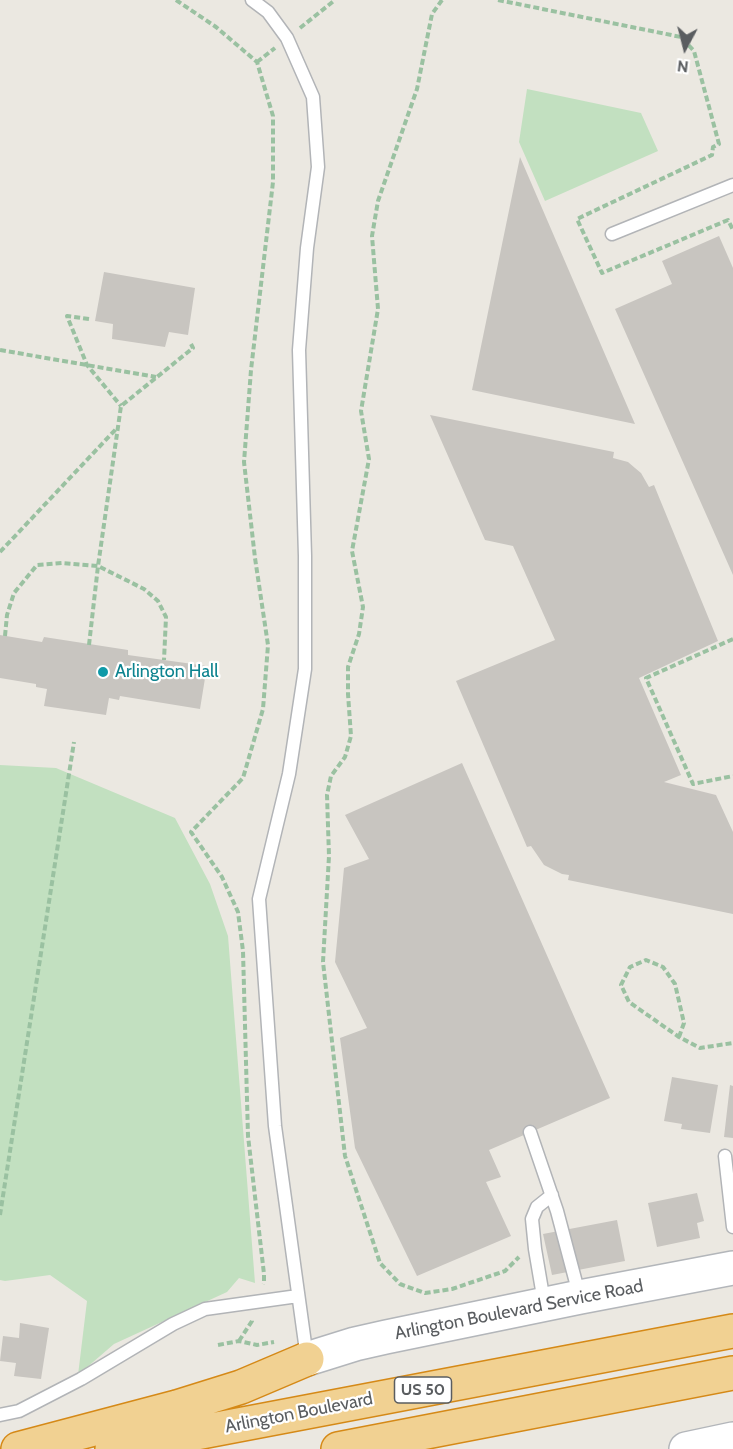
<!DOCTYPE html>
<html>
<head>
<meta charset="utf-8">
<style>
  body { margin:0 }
  #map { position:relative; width:733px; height:1449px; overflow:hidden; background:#ebe8e1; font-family:Cabin,sans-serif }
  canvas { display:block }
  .north { position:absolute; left:655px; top:18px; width:60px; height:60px; -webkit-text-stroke:4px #fff; paint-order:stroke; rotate:187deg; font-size:16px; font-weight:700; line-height:24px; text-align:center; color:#5a5d60 }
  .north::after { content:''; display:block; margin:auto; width:21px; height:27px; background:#5a5d60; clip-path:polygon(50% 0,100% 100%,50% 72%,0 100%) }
</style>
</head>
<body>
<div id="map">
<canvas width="733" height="1449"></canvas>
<div class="north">N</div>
</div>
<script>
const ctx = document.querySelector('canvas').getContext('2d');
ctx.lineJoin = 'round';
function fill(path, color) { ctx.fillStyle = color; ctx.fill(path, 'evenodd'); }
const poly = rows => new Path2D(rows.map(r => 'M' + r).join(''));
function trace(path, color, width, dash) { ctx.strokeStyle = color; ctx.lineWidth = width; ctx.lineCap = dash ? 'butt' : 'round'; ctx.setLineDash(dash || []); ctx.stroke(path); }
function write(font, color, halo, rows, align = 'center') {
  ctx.font = font + ' Cabin,sans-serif'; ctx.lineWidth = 4.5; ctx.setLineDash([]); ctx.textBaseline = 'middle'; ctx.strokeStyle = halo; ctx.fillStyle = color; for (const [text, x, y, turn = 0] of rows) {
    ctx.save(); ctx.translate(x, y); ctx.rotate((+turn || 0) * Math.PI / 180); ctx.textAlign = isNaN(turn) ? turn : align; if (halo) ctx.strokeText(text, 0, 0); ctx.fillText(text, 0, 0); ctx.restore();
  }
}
fill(poly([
  [527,89,641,113,658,151,545,201,519,142],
  [0,765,56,768,175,818,210,884,228,936,255,1283,239,1278,227,1292,114,1344,78,1375,87,1301,50,1275,5,1281,0,1280]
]), '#c2e0c0');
fill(poly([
  [520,157,635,424,472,390],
  [719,236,733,268,733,575,615,309,672,284,662,261],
  [104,272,195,288,188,335,169,332,165,347,112,339,113,324,95,321],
  [430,415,614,452,613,458,628,462,635,468,641,473,649,487,654,485,718,641,639,678,681,775,664,782,716,795,733,832,733,914,568,880,569,875,562,874,544,865,531,846,527,847,456,681,555,640,513,546,485,540],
  [0,635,42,642,44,637,128,650,128,655,207,666,200,709,120,696,119,700,109,698,106,715,44,706,47,689,36,687,36,684,0,678],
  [462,763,610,1098,489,1150,501,1177,486,1182,511,1236,417,1276,355,1148,340,1038,367,1028,335,962,344,868,369,859,345,815],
  [672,1077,718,1085,710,1133,681,1129,682,1124,664,1121],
  [730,1085,733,1086,733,1138,724,1137],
  [697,1193,704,1221,697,1223,700,1238,657,1247,648,1203],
  [617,1220,625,1261,552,1275,543,1234],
  [20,1323,49,1328,41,1379,14,1376,16,1363,0,1361,3,1336,19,1338]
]), '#c8c5c0');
const lane = poly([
  [252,0,268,12,287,38,313,97,318,167,307,248,299,350,305,556,305,669,289,774,259,899,275,1126,307,1358],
  [612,234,733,185],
  [530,1132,557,1211,579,1294],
  [725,1156,733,1227],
  [544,1302,535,1249,532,1219,537,1207,552,1195],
  [0,1415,19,1411,81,1379,173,1324,205,1309,298,1296]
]);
const secondary = poly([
  [307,1359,355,1344,386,1337,580,1297,733,1268],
  [686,1449,733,1439]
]);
const highway = poly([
  [18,1449,177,1407,241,1387,307,1359],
  [112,1449,733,1331],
  [338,1449,733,1373]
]);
trace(lane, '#b2b4b7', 15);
trace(secondary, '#b3b6ba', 36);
trace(highway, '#d58917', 36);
trace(poly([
  [176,0,216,27,257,62,273,116,273,182,251,370,244,462,255,558,268,645,263,709,243,778,191,832,222,877,238,912,243,951,248,1136,264,1274,264,1281,263,1284],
  [442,0,432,14,417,89,378,201,372,236,378,309,361,411,369,459,352,551,363,607,359,634,348,667,348,694,351,736,345,757,331,776,327,795,329,856,323,962,345,1156,380,1263,400,1284,425,1293,452,1289,505,1271,519,1257],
  [498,0,681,37,694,51,719,144,713,147,712,155,577,219,602,273,728,220,733,230],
  [300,28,335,0],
  [257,62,275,48],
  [89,319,67,316,87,365,121,406],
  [0,350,156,377],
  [0,552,117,428],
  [5,636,7,615,14,593,37,565,62,563,98,566,144,589,158,601,166,617,164,660],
  [733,639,646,678,693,784,733,776],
  [89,645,98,566,121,406,193,348,191,344],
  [679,1037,684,1023,675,984,663,967,646,960,630,967,621,985,629,1002,679,1037,700,1048,733,1043],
  [0,1215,74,742],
  [239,1341,252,1321,252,1319],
  [218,1345,239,1341,257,1345,274,1342]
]), '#9ac1a1', 4, [6, 3]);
trace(lane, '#fff', 12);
trace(secondary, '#fff', 33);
trace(highway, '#f1d192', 33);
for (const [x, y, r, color] of [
  [103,672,6,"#0f9aa8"]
]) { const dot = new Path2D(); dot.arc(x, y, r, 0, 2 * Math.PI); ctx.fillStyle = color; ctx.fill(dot); trace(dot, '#fff', 2); }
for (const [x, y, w] of [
  [423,1390,57]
]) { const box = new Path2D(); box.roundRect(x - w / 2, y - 13, w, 26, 4.5); ctx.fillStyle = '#fff'; ctx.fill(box); trace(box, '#5a5d60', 1.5); }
write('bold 16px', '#5a5d60', null, [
  ["US 50",423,1390]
]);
write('18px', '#0d838f', '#fff', [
  ["Arlington Hall",115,672]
], 'left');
write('18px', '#5a5d60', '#fff', [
  ["Arlington Boulevard Service Road",519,1310,-11],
  ["Arlington Boulevard",299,1413,-11]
]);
</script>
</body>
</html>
